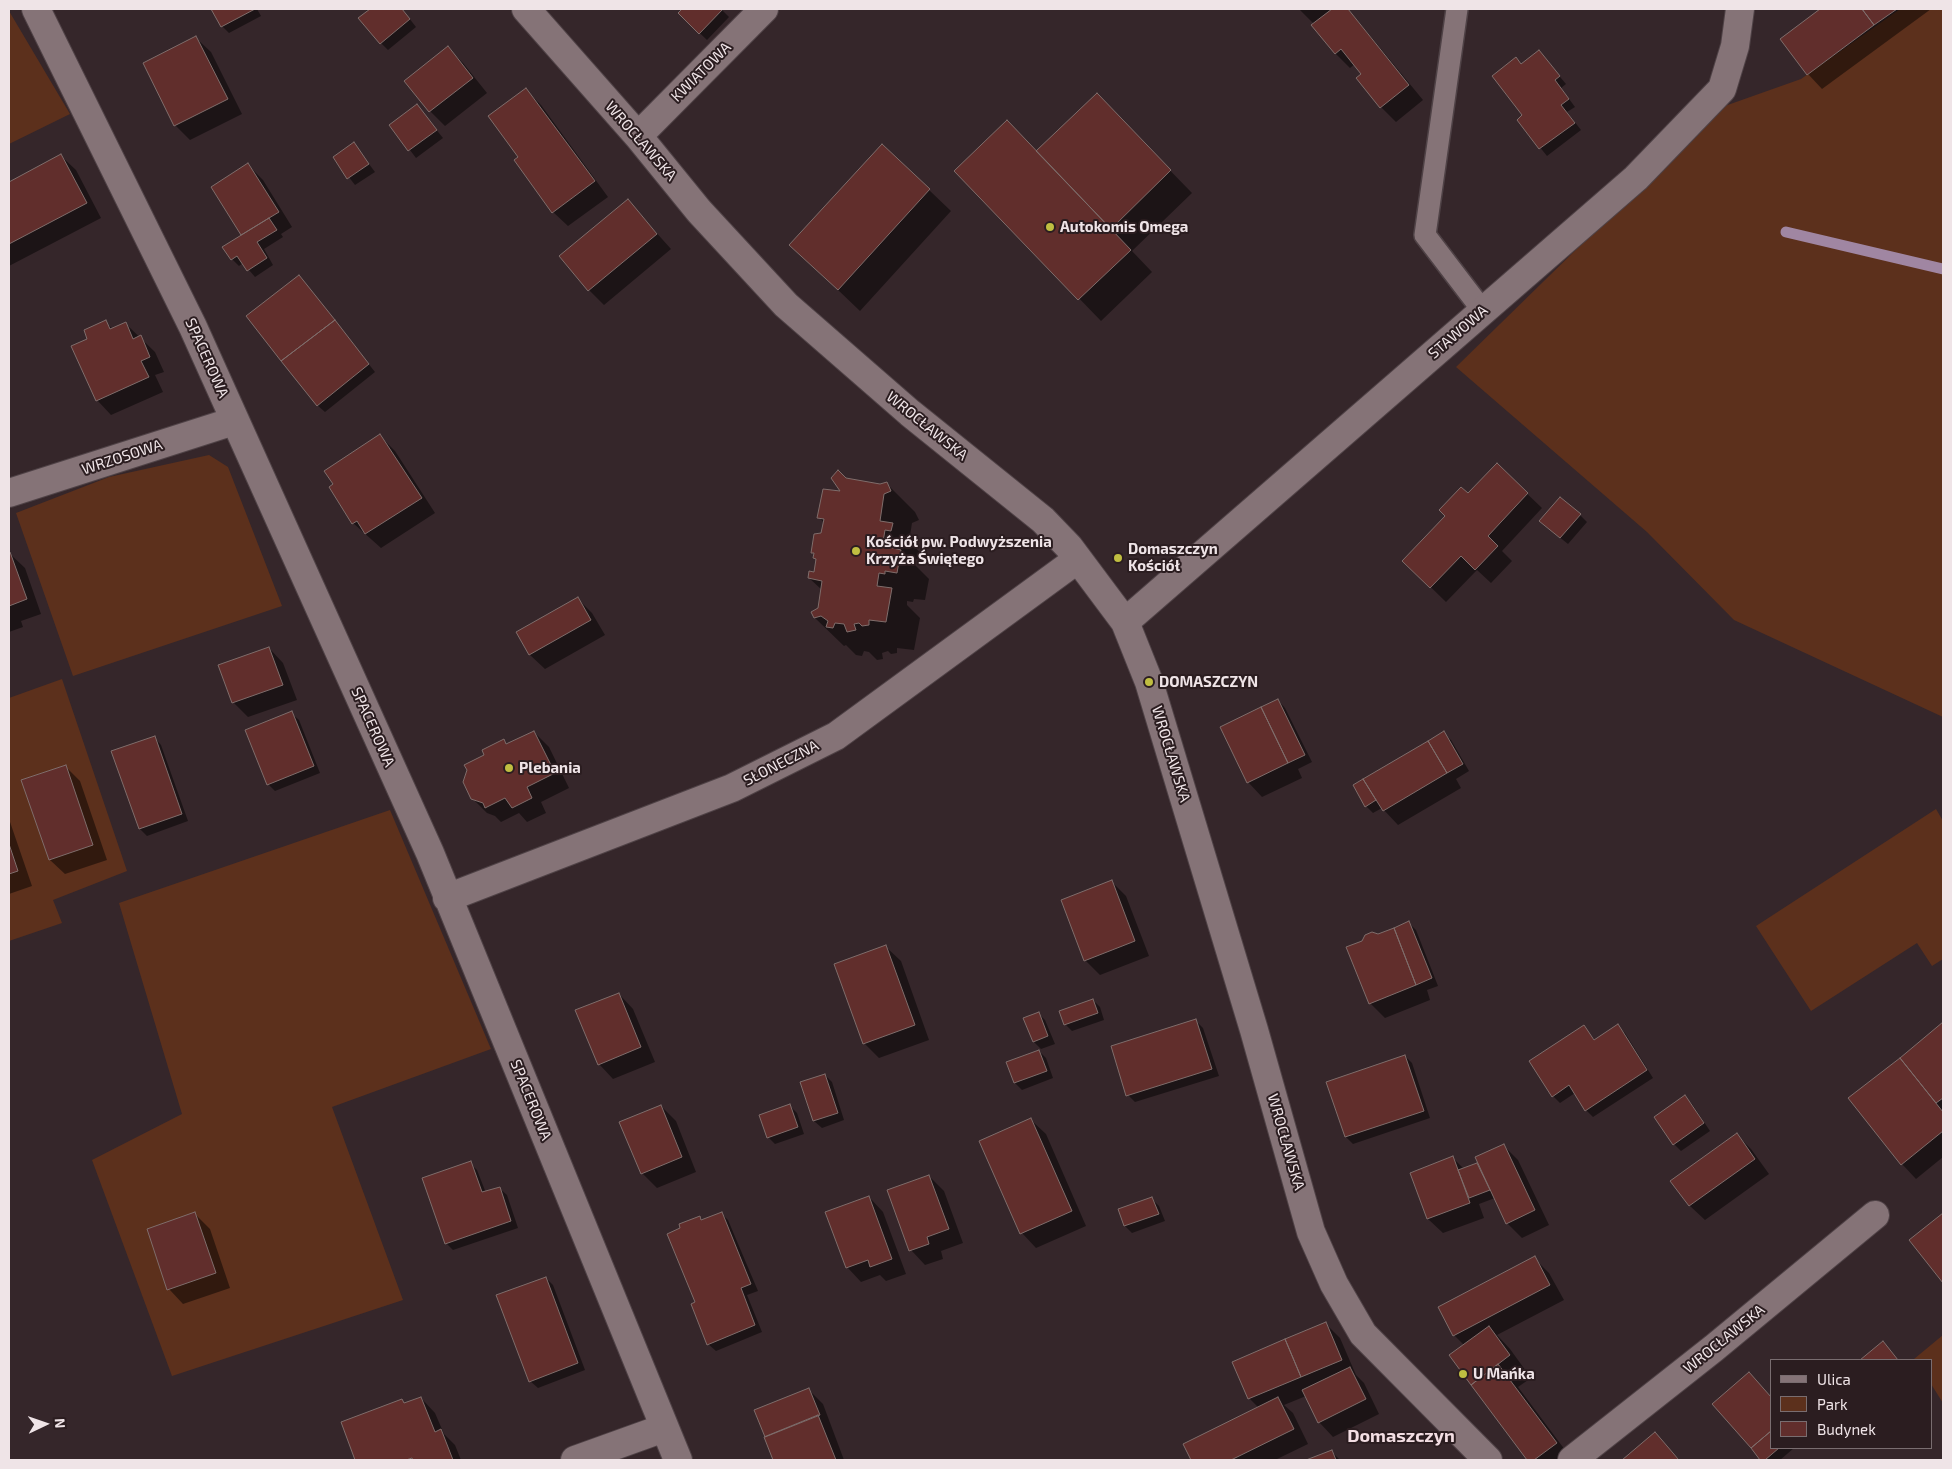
<!DOCTYPE html>
<html>
<head>
<meta charset="utf-8">
<style>
  body { margin:0 }
  #map { position:relative; width:1952px; height:1469px; overflow:hidden; background:#35262a; font-family:"Exo 2",sans-serif }
  canvas { display:block }
  .frame { position:absolute; inset:0; border:10px solid #efe4e7; pointer-events:none }
  .legend { position:absolute; left:1770px; top:1359px; width:162px; height:90px; box-sizing:border-box; background:#2b1d20; border:1px solid #796d70; margin:0; padding:6px 9px; list-style:none; font-size:15px; color:#efe4e7 }
  .legend li { display:flex; align-items:center; gap:10px; height:25px }
  .legend b { width:25px; border:1px solid #796d70 }
  .north { position:absolute; left:20px; top:1399px; width:50px; height:50px; -webkit-text-stroke:4px #2b1d20; paint-order:stroke; rotate:87deg; font-size:14px; font-weight:700; line-height:20px; text-align:center; color:#efe4e7 }
  .north::after { content:''; display:block; margin:auto; width:18px; height:22px; background:#efe4e7; clip-path:polygon(50% 0,100% 100%,50% 72%,0 100%) }
</style>
</head>
<body>
<div id="map">
<canvas width="1952" height="1469"></canvas>
<div class="frame"></div>
<ul class="legend">
<li><b style="height:6px;background:#857377"></b>Ulica</li>
<li><b style="height:14px;background:#5c301c"></b>Park</li>
<li><b style="height:14px;background:#612e2c"></b>Budynek</li>
</ul>
<div class="north">N</div>
</div>
<script>
const ctx = document.querySelector('canvas').getContext('2d');
ctx.lineJoin = 'round';
function fill(path, color) { ctx.fillStyle = color; ctx.fill(path, 'evenodd'); }
const poly = rows => new Path2D(rows.map(r => 'M' + r).join(''));
function trace(path, color, width, dash) { ctx.strokeStyle = color; ctx.lineWidth = width; ctx.lineCap = dash ? 'butt' : 'round'; ctx.setLineDash(dash || []); ctx.stroke(path); }
function write(font, color, halo, rows, align = 'center') {
  ctx.font = font + ' "Exo 2",sans-serif'; ctx.lineWidth = 4; ctx.setLineDash([]); ctx.textBaseline = 'middle'; ctx.strokeStyle = halo; ctx.fillStyle = color; for (const [text, x, y, turn = 0] of rows) {
    ctx.save(); ctx.translate(x, y); ctx.rotate((+turn || 0) * Math.PI / 180); ctx.textAlign = isNaN(turn) ? turn : align; if (halo) ctx.strokeText(text, 0, 0); ctx.fillText(text, 0, 0); ctx.restore();
  }
}
fill(poly([
  [1900,9,1943,9,1943,717,1734,620,1647,532,1456,367,1722,107,1801,79],
  [9,11,70,114,9,144],
  [209,455,228,467,282,606,73,676,16,513,109,477],
  [62,679,127,871,53,900,62,923,9,941,9,698],
  [1936,809,1943,821,1943,959,1932,966,1917,943,1811,1011,1756,926],
  [390,810,491,1049,332,1107,403,1300,172,1376,92,1160,182,1114,119,903],
  [1943,1335,1943,1403,1931,1384,1931,1360,1914,1359]
]), '#5c301c');
fill(poly([
  [213,9,257,9,261,16,229,33,222,26],
  [366,9,402,9,416,27,388,50,381,43],
  [684,9,721,9,729,17,707,40,679,13],
  [1299,9,1348,9,1423,100,1396,122,1381,107,1358,78,1363,74,1355,64,1350,68,1335,53,1314,24],
  [1822,9,1931,9,1822,89,1808,74,1781,39],
  [196,38,211,52,242,114,190,140,175,125],
  [448,48,463,63,487,93,445,126,430,111,406,81],
  [1539,52,1566,84,1561,88,1575,107,1567,112,1581,130,1547,156,1518,120,1524,116,1522,65],
  [526,90,541,105,608,197,568,226,553,212,520,157],
  [417,106,443,138,416,158,391,125],
  [1118,117,1192,193,1132,251,1152,272,1101,321,956,171,1037,152],
  [354,144,375,172,355,185,334,158],
  [61,156,76,170,101,218,9,266,9,183],
  [248,165,263,180,292,227,281,234,283,237,264,249,273,265,255,277,243,263,239,266,232,259,243,236,212,187],
  [929,190,951,211,860,311,791,245],
  [628,201,671,249,604,305,589,290],
  [299,276,375,372,325,412,317,405],
  [105,322,113,329,126,324,155,352,164,372,155,375,163,392,111,415,97,400,89,339],
  [380,436,395,451,435,513,381,548,353,523],
  [1497,465,1542,508,1502,551,1512,561,1491,583,1477,570,1446,602,1404,561],
  [846,479,880,485,886,483,915,512,919,520,912,523,909,542,921,553,919,559,913,558,913,563,929,579,925,600,914,599,913,602,907,601,907,605,920,618,914,650,897,648,897,653,891,654,888,651,882,653,883,659,877,660,869,652,864,651,862,656,856,655,846,645,844,646,815,618,812,612,819,609,822,590,809,578,815,573,817,561,813,553,822,534,824,523,819,517,842,492],
  [1580,515,1587,522,1568,544,1548,528],
  [9,553,25,568,41,614,21,621,23,627,9,632],
  [577,598,592,613,605,635,545,669,530,655,518,632],
  [269,648,283,663,297,700,248,717,234,703,220,666],
  [1278,700,1285,708,1312,762,1298,769,1302,778,1262,797,1248,782],
  [291,713,299,720,320,773,275,791,268,784],
  [534,732,549,747,569,788,541,802,546,813,527,822,519,813,501,822,495,816,487,813,472,798,486,756,504,741,508,745],
  [1444,733,1451,740,1469,771,1456,779,1461,788,1398,825,1382,808,1373,813,1366,806,1354,786],
  [154,737,161,745,188,821,147,836,140,829,113,752],
  [65,766,80,781,107,860,65,874,50,860],
  [9,819,32,886,9,894],
  [1112,882,1126,896,1149,956,1100,975,1085,960],
  [1409,923,1416,930,1438,986,1427,990,1430,1000,1385,1018,1370,1003,1378,935],
  [886,947,901,961,929,1040,879,1058,864,1043],
  [619,994,633,1009,655,1062,613,1079,599,1064],
  [1093,1000,1100,1007,1104,1020,1072,1031,1065,1024],
  [1038,1013,1045,1020,1055,1044,1041,1049,1034,1042,1025,1019],
  [1196,1021,1203,1028,1219,1076,1135,1102,1128,1095],
  [1943,1024,1943,1157,1916,1179,1902,1164,1850,1099],
  [1617,1026,1625,1033,1653,1078,1593,1117,1586,1110,1575,1093,1560,1103,1553,1096,1584,1027,1595,1040],
  [1039,1051,1046,1058,1053,1078,1022,1090,1015,1083],
  [1405,1056,1412,1063,1430,1118,1353,1144,1346,1137,1327,1082],
  [825,1075,832,1082,844,1120,822,1128,814,1121,801,1083],
  [1685,1097,1692,1104,1710,1131,1681,1151,1674,1144],
  [661,1106,676,1121,696,1172,657,1188,642,1173],
  [790,1106,797,1113,804,1134,775,1144,768,1137],
  [1031,1120,1046,1134,1086,1226,1036,1248,1022,1233],
  [1736,1134,1751,1149,1769,1174,1705,1220,1690,1206,1672,1181],
  [1503,1145,1518,1160,1549,1225,1522,1238,1507,1223,1495,1198,1479,1204,1484,1218,1443,1233,1428,1219,1412,1173,1453,1158,1464,1169,1479,1163],
  [470,1163,477,1170,486,1193,499,1188,507,1195,518,1228,453,1250,446,1243],
  [929,1176,944,1191,963,1243,941,1251,943,1259,925,1265,911,1250],
  [869,1197,883,1212,906,1274,886,1281,880,1275,861,1282,847,1267],
  [1152,1199,1159,1206,1165,1221,1132,1233,1125,1226],
  [721,1213,728,1220,758,1291,747,1295,762,1332,716,1351,708,1344,696,1303,682,1229,700,1217,703,1221],
  [195,1214,210,1229,230,1288,183,1304,169,1289],
  [1943,1215,1943,1281,1911,1241],
  [1534,1258,1549,1273,1564,1300,1497,1335,1510,1349,1531,1378,1518,1387,1571,1458,1568,1460,1528,1460,1450,1355,1464,1345,1454,1335],
  [546,1278,553,1285,585,1370,538,1388,530,1381],
  [1326,1324,1340,1338,1356,1375,1364,1383,1379,1414,1333,1437,1319,1422,1306,1396,1284,1405,1293,1413,1308,1444,1275,1460,1192,1460,1185,1445,1259,1408,1249,1398],
  [808,1389,823,1404,844,1460,774,1460,766,1438],
  [421,1398,435,1413,444,1434,455,1445,461,1460,357,1460,343,1423],
  [1655,1434,1680,1460,1624,1460],
  [1751,1448,1794,1448,1780,1460,1762,1460],
  [1332,1452,1340,1460,1309,1460]
]), '#0007');
trace(poly([
  [1786,232,1943,269]
]), '#a086a2', 11);
const building = poly([
  [211,9,255,9,221,27,211,9],
  [370,9,402,9,410,19,380,44,358,18,370,9],
  [682,9,723,9,699,34,678,13,682,9],
  [1332,9,1348,9,1409,85,1380,108,1356,78,1361,74,1341,49,1335,54,1311,25,1332,9],
  [1820,9,1862,9,1874,25,1807,75,1780,39,1820,9],
  [1862,9,1897,9,1874,25,1862,9],
  [196,36,228,99,174,126,143,63,196,36],
  [448,46,473,78,429,112,404,81,448,46],
  [1539,50,1560,76,1555,80,1569,99,1561,105,1575,123,1539,149,1517,120,1522,115,1492,76,1516,57,1521,64,1539,50],
  [526,88,595,181,552,213,514,160,518,157,488,116,526,88],
  [1097,93,1171,170,1111,229,1036,151,1097,93],
  [417,104,437,130,408,151,389,125,417,104],
  [1007,120,1131,250,1078,300,954,171,1007,120],
  [354,142,369,164,347,179,333,157,354,142],
  [882,144,930,189,838,290,789,245,882,144],
  [61,154,87,203,9,244,9,182,61,154],
  [248,163,279,212,241,235,211,187,248,163],
  [628,199,657,234,588,291,559,256,628,199],
  [269,218,277,230,257,242,267,258,247,271,237,256,231,260,222,247,269,218],
  [299,275,335,320,281,361,246,316,299,275],
  [106,320,110,329,126,322,133,339,141,335,150,357,141,361,149,377,96,401,71,346,87,339,84,330,106,320],
  [335,320,369,364,317,406,281,361,335,320],
  [380,434,422,498,365,534,357,521,352,524,329,487,333,484,324,471,380,434],
  [1497,463,1528,493,1488,536,1498,546,1475,570,1461,556,1430,588,1402,561,1445,516,1439,510,1461,487,1468,493,1497,463],
  [838,470,846,478,880,484,887,482,891,491,884,494,880,521,893,523,891,531,885,530,883,542,890,543,889,547,901,550,897,573,885,571,885,574,879,573,877,586,892,588,886,622,869,620,869,625,862,626,859,623,854,624,856,630,847,632,844,624,835,623,833,628,826,627,828,621,821,616,814,618,811,612,818,608,822,581,808,578,809,571,814,572,816,559,813,558,814,553,811,553,814,534,821,533,824,519,817,518,823,489,840,491,831,478,838,470],
  [1560,497,1581,514,1560,538,1539,521,1560,497],
  [9,552,10,552,27,599,9,606,9,552],
  [578,597,591,620,529,655,516,632,578,597],
  [269,647,283,685,232,703,218,665,269,647],
  [1278,699,1305,755,1288,763,1261,707,1278,699],
  [1261,707,1288,763,1247,783,1220,727,1261,707],
  [292,711,314,766,267,785,245,730,292,711],
  [534,731,555,773,527,787,532,798,512,808,505,798,485,808,483,803,471,799,463,782,467,770,464,765,484,755,482,750,504,739,506,744,534,731],
  [1444,731,1463,764,1447,773,1428,741,1444,731],
  [155,736,182,814,139,829,111,751,155,736],
  [1428,741,1447,773,1383,811,1363,779,1428,741],
  [66,765,93,845,49,860,21,780,66,765],
  [1363,779,1376,800,1365,807,1353,785,1363,779],
  [9,844,18,871,9,874,9,844],
  [1112,880,1135,941,1084,961,1061,900,1112,880],
  [1409,921,1432,978,1416,985,1394,928,1409,921],
  [1394,928,1416,985,1369,1004,1346,947,1362,941,1365,935,1372,932,1378,934,1394,928],
  [886,945,915,1025,863,1044,834,964,886,945],
  [619,993,641,1047,598,1065,575,1010,619,993],
  [1093,999,1098,1013,1064,1025,1059,1011,1093,999],
  [1039,1012,1048,1036,1033,1042,1023,1018,1039,1012],
  [1196,1019,1212,1069,1126,1096,1111,1046,1196,1019],
  [1943,1022,1943,1098,1936,1103,1900,1058,1943,1022],
  [1618,1024,1647,1070,1585,1111,1569,1085,1552,1097,1529,1061,1584,1025,1594,1040,1618,1024],
  [1039,1050,1047,1071,1014,1083,1006,1062,1039,1050],
  [1405,1055,1424,1111,1345,1137,1326,1082,1405,1055],
  [1900,1058,1943,1112,1943,1131,1901,1165,1848,1098,1900,1058],
  [825,1074,838,1113,813,1121,800,1082,825,1074],
  [1685,1095,1704,1123,1673,1145,1654,1117,1685,1095],
  [790,1104,798,1127,767,1138,759,1115,790,1104],
  [661,1105,682,1157,641,1174,619,1122,661,1105],
  [1031,1118,1072,1211,1020,1234,979,1141,1031,1118],
  [1737,1133,1755,1159,1689,1206,1670,1181,1737,1133],
  [1504,1144,1535,1210,1506,1224,1475,1157,1504,1144],
  [1453,1156,1470,1203,1427,1219,1410,1173,1453,1156],
  [471,1161,482,1192,500,1187,511,1221,445,1244,422,1178,471,1161],
  [1477,1163,1490,1190,1469,1198,1458,1170,1477,1163],
  [929,1175,949,1229,927,1237,929,1244,909,1251,887,1190,929,1175],
  [869,1196,892,1259,870,1267,868,1260,846,1268,825,1212,869,1196],
  [1152,1197,1159,1214,1124,1226,1118,1209,1152,1197],
  [195,1212,216,1273,167,1290,147,1229,195,1212],
  [722,1212,751,1284,741,1288,755,1325,707,1345,691,1304,695,1302,667,1234,680,1228,679,1224,700,1216,701,1220,722,1212],
  [1943,1213,1943,1283,1909,1240,1943,1213],
  [1535,1256,1550,1285,1453,1336,1438,1307,1535,1256],
  [546,1277,578,1363,529,1382,496,1295,546,1277],
  [1326,1322,1342,1360,1301,1377,1285,1339,1326,1322],
  [1489,1326,1510,1355,1471,1385,1449,1355,1489,1326],
  [1285,1339,1301,1377,1248,1399,1232,1362,1285,1339],
  [1883,1341,1898,1360,1860,1360,1883,1341],
  [1498,1364,1557,1443,1534,1460,1527,1460,1471,1385,1498,1364],
  [1350,1367,1366,1399,1318,1423,1302,1390,1350,1367],
  [1749,1372,1771,1397,1771,1431,1751,1448,1712,1404,1749,1372],
  [809,1388,820,1415,765,1437,754,1410,809,1388],
  [421,1397,435,1432,441,1429,453,1460,413,1460,412,1458,406,1460,355,1460,341,1422,402,1399,404,1403,421,1397],
  [1278,1397,1294,1429,1231,1460,1191,1460,1183,1444,1278,1397],
  [818,1415,836,1460,773,1460,764,1437,818,1415],
  [1771,1431,1771,1448,1779,1448,1765,1460,1760,1460,1751,1448,1771,1431],
  [1655,1432,1679,1460,1622,1460,1655,1432],
  [1332,1450,1336,1460,1306,1460,1332,1450]
]);
fill(building, '#612e2c');
trace(building, '#7f6d6b', 1);
const service = poly([
  [1457,9,1425,235,1483,311]
]);
const minor = poly([
  [36,9,193,327,430,853,678,1460],
  [526,9,638,136,699,211,786,305,910,413,1043,520,1069,547,1125,622,1149,682,1254,1030,1311,1232,1334,1284,1363,1334,1488,1460],
  [638,136,764,9],
  [9,493,234,421],
  [1125,622,1636,178,1722,89,1735,46,1740,9],
  [447,898,732,788,836,736,1078,559],
  [575,1460,664,1428],
  [1572,1460,1714,1348,1875,1215]
]);
trace(service, '#4f4246', 24);
trace(minor, '#4f4246', 30);
trace(service, '#857377', 21);
trace(minor, '#857377', 28);
for (const [x, y, r, color] of [
  [1050,227,5,"#c0be41"],
  [856,551,5,"#c0be41"],
  [1118,558,5,"#c0be41"],
  [1149,682,5,"#c0be41"],
  [509,768,5,"#c0be41"],
  [1463,1374,5,"#c0be41"]
]) { const dot = new Path2D(); dot.arc(x, y, r, 0, 2 * Math.PI); ctx.fillStyle = color; ctx.fill(dot); trace(dot, '#2b1d20', 2); }
write('15px', '#efe4e7', '#2b1d20', [
  ["KWIATOWA",701,72,-45],
  ["WROCŁAWSKA",641,141,49],
  ["STAWOWA",1458,332,-41],
  ["SPACEROWA",207,358,66],
  ["WROCŁAWSKA",927,426,39],
  ["WRZOSOWA",122,457,-18],
  ["SPACEROWA",373,727,66],
  ["WROCŁAWSKA",1171,754,73],
  ["SŁONECZNA",781,763,-27],
  ["SPACEROWA",531,1100,68],
  ["WROCŁAWSKA",1286,1142,74],
  ["WROCŁAWSKA",1724,1339,-39]
]);
write('bold 15px', '#efe4e7', '#2b1d20', [
  ["Autokomis Omega",1060,227],
  ["Kościół pw. Podwyższenia",866,542],
  ["Krzyża Świętego",866,559],
  ["Domaszczyn",1128,549],
  ["Kościół",1128,566],
  ["DOMASZCZYN",1159,682],
  ["Plebania",519,768],
  ["U Mańka",1473,1374]
], 'left');
write('bold 18px', '#f3dee3', '#2b1d20', [
  ["Domaszczyn",1401,1436]
]);
</script>
</body>
</html>
